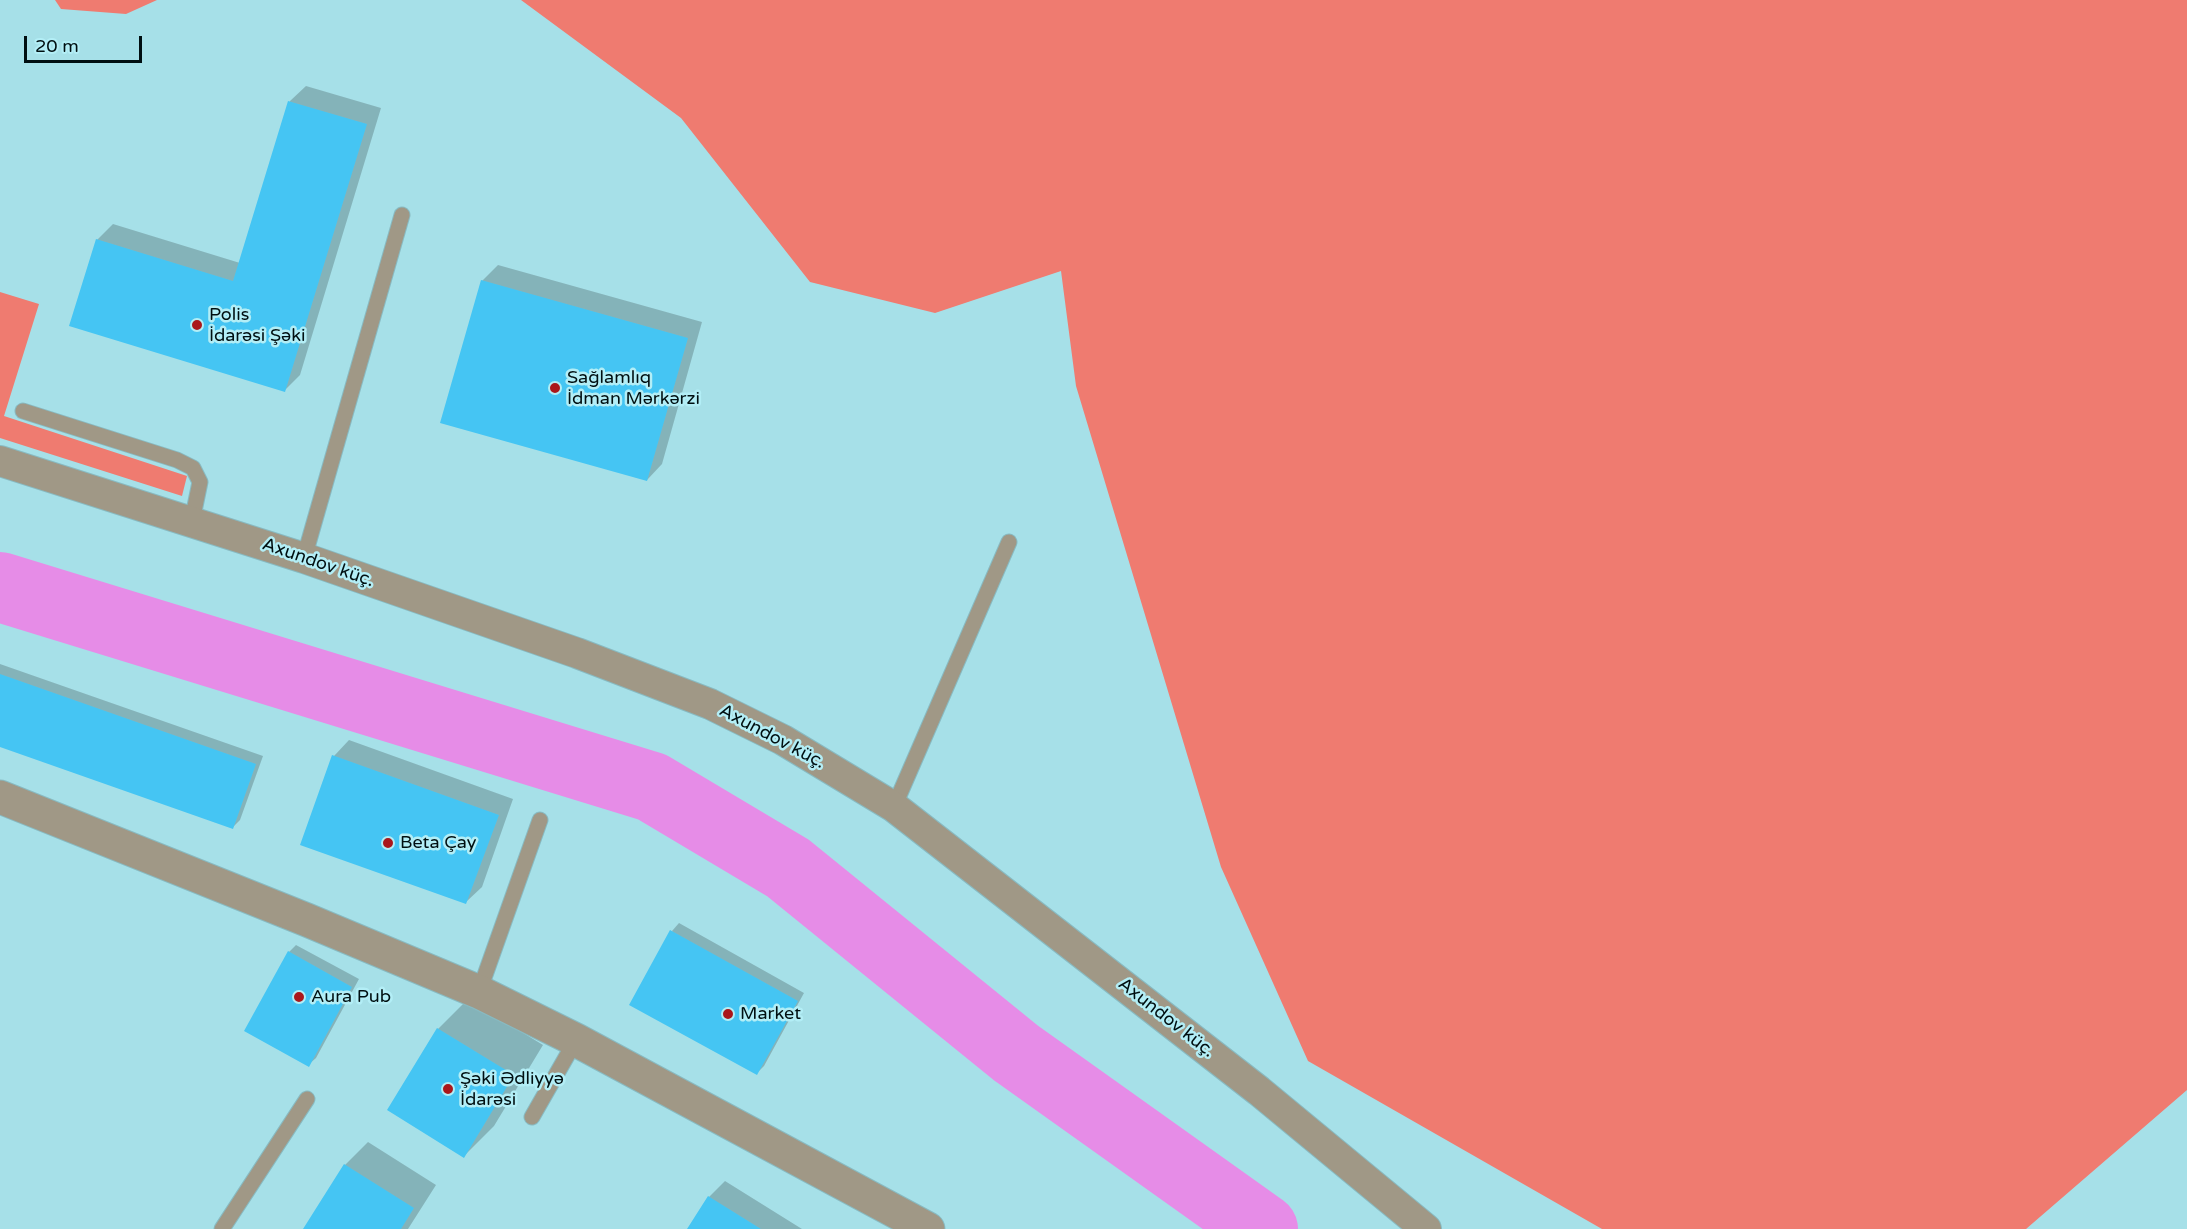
<!DOCTYPE html>
<html>
<head>
<meta charset="utf-8">
<style>
  body { margin:0 }
  #map { position:relative; width:2187px; height:1229px; overflow:hidden; background:#a6e0e8; font-family:"Varela Round",sans-serif }
  canvas { display:block }
  .scale { position:absolute; left:24px; top:36px; width:118px; height:27px; box-sizing:border-box; border:3px solid #000f11; border-top:0; padding-left:8px; font-size:18px; line-height:21px; white-space:nowrap; color:#000f11; -webkit-text-stroke:4px #b3eef6; paint-order:stroke }
</style>
</head>
<body>
<div id="map">
<canvas width="2187" height="1229"></canvas>
<div class="scale">20 m</div>
</div>
<script>
const ctx = document.querySelector('canvas').getContext('2d');
ctx.lineJoin = 'round';
function fill(path, color) { ctx.fillStyle = color; ctx.fill(path, 'evenodd'); }
const poly = rows => new Path2D(rows.map(r => 'M' + r).join(''));
function trace(path, color, width, dash) { ctx.strokeStyle = color; ctx.lineWidth = width; ctx.lineCap = dash ? 'butt' : 'round'; ctx.setLineDash(dash || []); ctx.stroke(path); }
function write(font, color, halo, rows, align = 'center') {
  ctx.font = font + ' "Varela Round",sans-serif'; ctx.lineWidth = 5; ctx.setLineDash([]); ctx.textBaseline = 'middle'; ctx.strokeStyle = halo; ctx.fillStyle = color; for (const [text, x, y, turn = 0] of rows) {
    ctx.save(); ctx.translate(x, y); ctx.rotate((+turn || 0) * Math.PI / 180); ctx.textAlign = isNaN(turn) ? turn : align; if (halo) ctx.strokeText(text, 0, 0); ctx.fillText(text, 0, 0); ctx.restore();
  }
}
fill(poly([
  [55,0,157,0,126,14,61,9],
  [521,0,2187,0,2187,1090,2026,1229,1602,1229,1308,1061,1221,867,1076,386,1061,271,935,313,810,282,681,118],
  [0,292,39,304,4,416,187,476,182,496,0,438]
]), '#ef7b70');
fill(poly([
  [306,86,381,108,300,375,284,391,97,240,113,224,240,263,290,101],
  [498,265,702,322,662,464,647,480,482,281],
  [0,664,263,756,240,820,233,827,0,746],
  [349,740,513,799,482,887,466,902,334,756],
  [679,923,804,993,764,1066,756,1074,672,931],
  [296,945,359,979,316,1058,308,1065,289,952],
  [468,999,543,1045,494,1126,464,1156,389,1109,438,1029],
  [368,1142,436,1185,408,1229,305,1229,345,1165],
  [725,1181,802,1229,689,1229,709,1197]
]), '#0003');
trace(poly([
  [0,587,652,787,788,868,1016,1053,1263,1229]
]), '#e68ce7', 70);
fill(poly([
  [288,101,367,124,285,392,69,326,96,239,233,281],
  [481,280,688,338,647,481,440,423],
  [0,674,256,764,233,829,0,747],
  [332,755,499,815,466,904,300,845],
  [670,930,798,1001,757,1075,629,1005],
  [288,951,352,987,309,1067,244,1031],
  [437,1028,514,1075,464,1158,387,1110],
  [344,1164,414,1208,401,1229,303,1229],
  [708,1196,761,1229,687,1229]
]), '#45c5f3');
const service = poly([
  [23,411,177,460,193,468,200,482,192,521],
  [304,558,402,215],
  [894,807,1009,542],
  [479,992,540,820],
  [532,1117,576,1040],
  [222,1229,307,1099]
]);
const minor = poly([
  [0,461,304,558,577,653,710,704,783,740,894,807,1259,1091,1426,1229]
]);
const tertiary = poly([
  [0,797,307,920,479,992,576,1040,928,1229]
]);
trace(service, '#88bac1', 17);
trace(minor, '#88bac1', 32);
trace(tertiary, '#88bac1', 35);
trace(service, '#a09886', 15);
trace(minor, '#a09886', 30);
trace(tertiary, '#a09886', 33);
for (const [x, y, r, color] of [
  [197,325,6,"#aa171b"],
  [555,388,6,"#aa171b"],
  [388,843,6,"#aa171b"],
  [299,997,6,"#aa171b"],
  [728,1014,6,"#aa171b"],
  [448,1089,6,"#aa171b"]
]) { const dot = new Path2D(); dot.arc(x, y, r, 0, 2 * Math.PI); ctx.fillStyle = color; ctx.fill(dot); trace(dot, '#b3eef6', 2); }
write('18px', '#000f11', '#b3eef6', [
  ["Polis",209,315],
  ["İdarəsi Şəki",209,336],
  ["Sağlamlıq",567,378],
  ["İdman Mərkərzi",567,399],
  ["Beta Çay",400,843],
  ["Aura Pub",311,997],
  ["Market",740,1014],
  ["Şəki Ədliyyə",460,1079],
  ["İdarəsi",460,1100]
], 'left');
write('18px', '#000f11', '#b3eef6', [
  ["Axundov küç.",318,563,19],
  ["Axundov küç.",772,737,28],
  ["Axundov küç.",1166,1018,38]
]);
</script>
</body>
</html>
